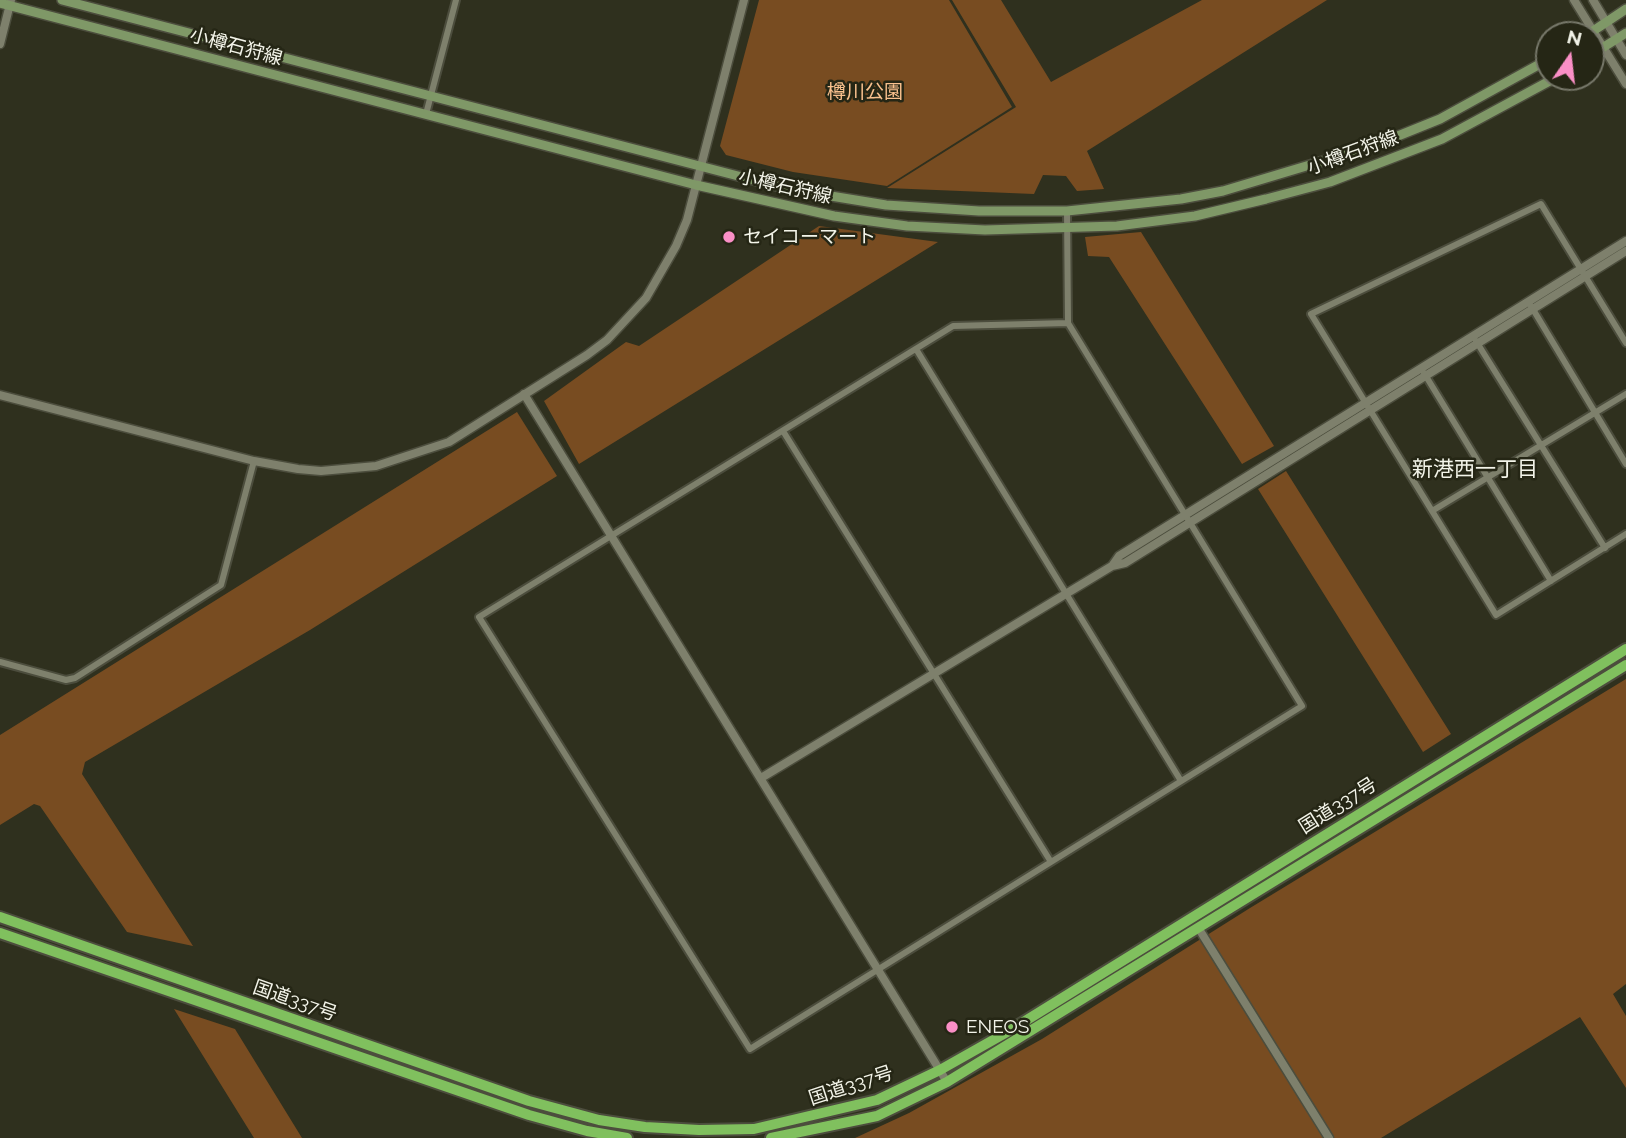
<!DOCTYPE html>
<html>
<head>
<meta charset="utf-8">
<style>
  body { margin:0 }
  #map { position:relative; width:1626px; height:1138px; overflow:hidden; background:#2f301e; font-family:Raleway,sans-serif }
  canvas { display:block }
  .north { position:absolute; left:1535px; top:21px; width:70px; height:70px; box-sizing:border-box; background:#252615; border:2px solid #77786a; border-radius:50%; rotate:14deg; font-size:19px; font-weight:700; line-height:28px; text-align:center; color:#f3f4e9 }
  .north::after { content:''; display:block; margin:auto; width:24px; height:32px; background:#fa8fc6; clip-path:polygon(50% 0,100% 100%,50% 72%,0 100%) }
</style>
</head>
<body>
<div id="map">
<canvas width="1626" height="1138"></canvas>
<div class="north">N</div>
</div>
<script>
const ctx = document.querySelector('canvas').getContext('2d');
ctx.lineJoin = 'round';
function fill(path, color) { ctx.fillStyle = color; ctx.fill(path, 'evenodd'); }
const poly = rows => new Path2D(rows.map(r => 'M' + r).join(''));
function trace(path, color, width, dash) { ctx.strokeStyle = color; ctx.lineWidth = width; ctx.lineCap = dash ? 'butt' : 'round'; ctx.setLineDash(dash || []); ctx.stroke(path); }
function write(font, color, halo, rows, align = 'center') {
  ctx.font = font + ' Raleway,"Noto Sans JP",sans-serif'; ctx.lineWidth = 5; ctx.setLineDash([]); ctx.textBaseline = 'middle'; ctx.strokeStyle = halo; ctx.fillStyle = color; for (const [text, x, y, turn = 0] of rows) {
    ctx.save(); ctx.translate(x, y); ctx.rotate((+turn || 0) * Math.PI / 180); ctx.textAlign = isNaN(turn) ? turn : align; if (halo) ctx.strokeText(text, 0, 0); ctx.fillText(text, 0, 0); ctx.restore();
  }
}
fill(poly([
  [759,0,949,0,1012,107,887,186,793,172,726,155,720,146],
  [952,0,1001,0,1051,82,1202,0,1327,0,1087,151,1104,189,1077,191,1066,176,1043,175,1034,194,887,188,1016,107],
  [819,226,938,242,579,464,544,401,626,342,639,346],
  [1141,232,1274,446,1242,464,1109,257,1088,256,1085,237],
  [517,412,557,476,310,630,85,762,82,774,193,946,127,932,40,806,34,804,0,825,0,735],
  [1286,471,1451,734,1423,752,1258,489],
  [1626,679,1626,984,1613,994,1626,1016,1626,1088,1580,1017,1381,1138,855,1138,909,1113,1042,1039,1250,908],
  [174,1009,235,1029,302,1138,254,1138]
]), '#784c21');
const minor = poly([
  [426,114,456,0],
  [1067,211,1068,323,1302,706,750,1049,479,617,953,326,1068,323],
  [1531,306,1626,464],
  [1476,341,1605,548],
  [1626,343,1541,204,1311,314,1496,615,1626,534],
  [916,349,1181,781],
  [1424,373,1551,581],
  [783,431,1051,862],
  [1432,511,1626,394],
  [0,662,66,680,75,678,221,585,254,461]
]);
const tertiary = poly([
  [1574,0,1626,84],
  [1593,0,1626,55],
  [0,44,11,0],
  [524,394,947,1082],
  [0,395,254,461,298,469,321,471,376,466,449,442,587,355,607,340,646,298,676,246,687,220,744,0],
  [1112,566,1119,556,1626,241],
  [761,778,1112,566,1125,563,1626,251],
  [1199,929,1329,1138]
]);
const secondary = poly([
  [62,0,788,189,886,205,979,211,1067,211,1181,199,1223,191,1373,146,1440,119,1549,59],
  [0,3,696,185,834,216,907,226,985,230,1117,226,1195,216,1266,199,1330,182,1442,139,1557,77],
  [1587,35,1626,9],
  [1591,55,1626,33]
]);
const trunk = poly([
  [0,917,529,1101,599,1120,645,1127,699,1130,754,1129,877,1100,940,1070,1009,1031,1626,649],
  [0,933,529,1115,587,1131,627,1138],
  [771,1138,877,1116,947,1082,1626,665]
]);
trace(minor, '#4c4d3d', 10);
trace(tertiary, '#4c4d3d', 11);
trace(secondary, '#4c4d3d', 12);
trace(trunk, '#4c4d3d', 14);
trace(minor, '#7e806c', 6);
trace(tertiary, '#7e806c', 8);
trace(secondary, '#7f9867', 9);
trace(trunk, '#80c05e', 10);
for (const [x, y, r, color] of [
  [729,237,7,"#fa8fc6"],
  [952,1027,7,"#fa8fc6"]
]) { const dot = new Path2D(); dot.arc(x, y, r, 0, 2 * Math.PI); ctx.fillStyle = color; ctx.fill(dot); trace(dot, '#252615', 2.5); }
write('19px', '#f3f4e9', '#252615', [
  ["小樽石狩線",236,47,15],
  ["小樽石狩線",1353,153,-20],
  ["小樽石狩線",785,187,13],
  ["国道337号",1338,806,-32],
  ["国道337号",295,1001,19],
  ["国道337号",851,1086,-18]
]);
write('19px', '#f9c18e', '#252615', [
  ["樽川公園",865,92]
]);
write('19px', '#f3f4e9', '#252615', [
  ["セイコーマート",743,237],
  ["ENEOS",966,1027]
], 'left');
write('21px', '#f3f4e9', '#252615', [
  ["新港西一丁目",1475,470]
]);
</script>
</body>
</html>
